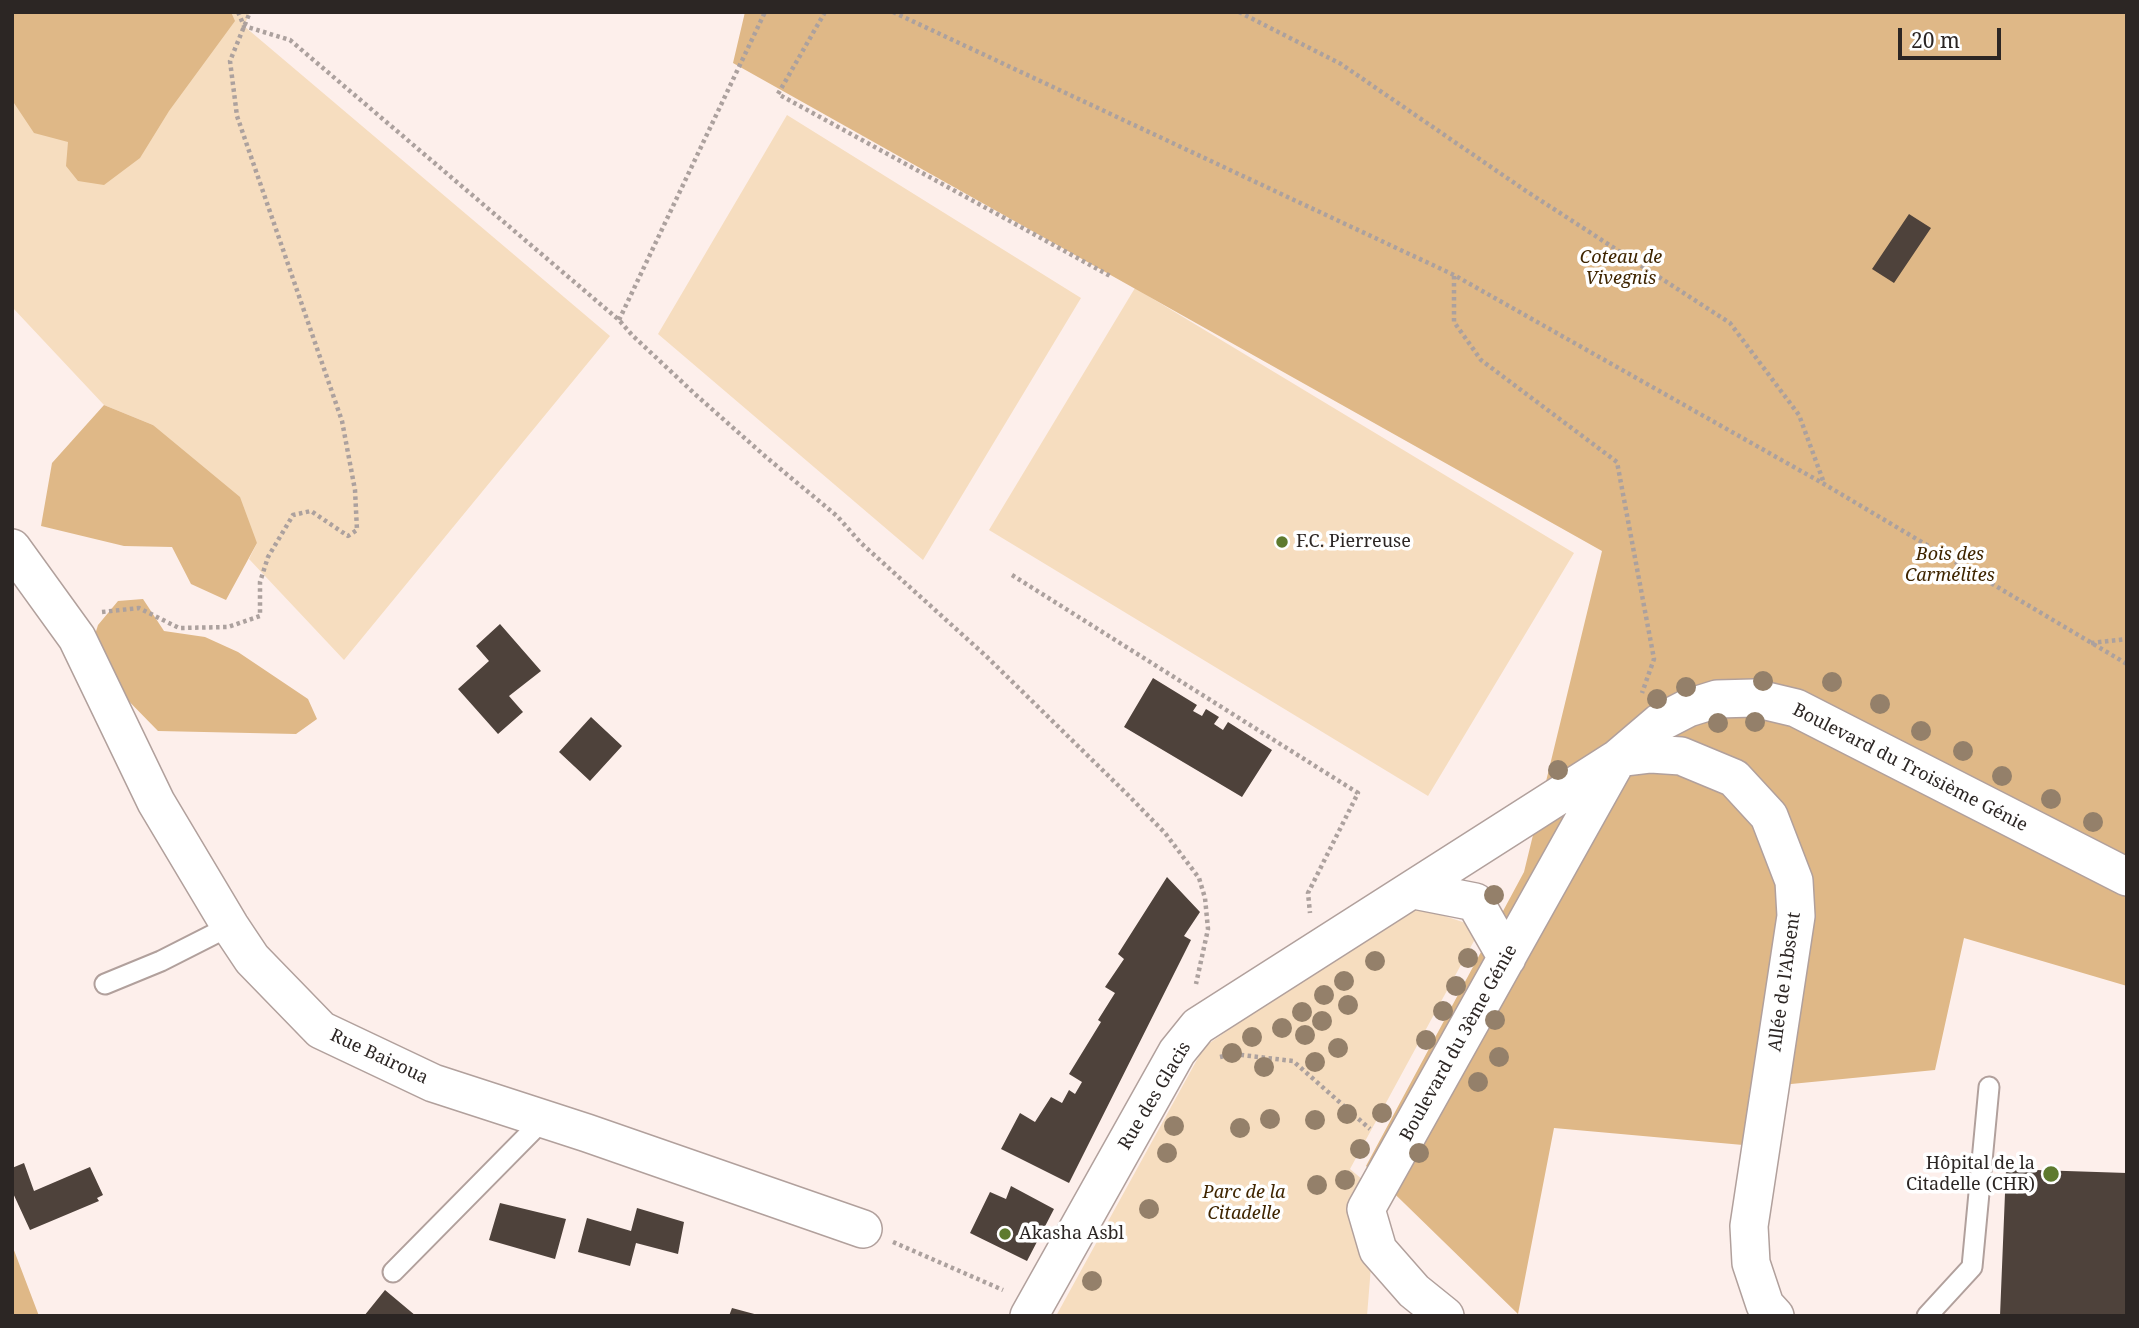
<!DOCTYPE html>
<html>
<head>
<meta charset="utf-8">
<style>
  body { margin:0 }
  #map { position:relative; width:2139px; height:1328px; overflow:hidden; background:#fdefeb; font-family:"Noto Serif",serif }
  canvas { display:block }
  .frame { position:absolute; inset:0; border:14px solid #2c2624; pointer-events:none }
  .scale { position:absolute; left:1898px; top:28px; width:103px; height:32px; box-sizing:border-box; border:4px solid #2c2624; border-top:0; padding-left:9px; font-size:21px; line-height:24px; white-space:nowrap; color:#2c2624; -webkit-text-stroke:5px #fff; paint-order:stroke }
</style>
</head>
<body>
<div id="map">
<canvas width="2139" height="1328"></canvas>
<div class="frame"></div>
<div class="scale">20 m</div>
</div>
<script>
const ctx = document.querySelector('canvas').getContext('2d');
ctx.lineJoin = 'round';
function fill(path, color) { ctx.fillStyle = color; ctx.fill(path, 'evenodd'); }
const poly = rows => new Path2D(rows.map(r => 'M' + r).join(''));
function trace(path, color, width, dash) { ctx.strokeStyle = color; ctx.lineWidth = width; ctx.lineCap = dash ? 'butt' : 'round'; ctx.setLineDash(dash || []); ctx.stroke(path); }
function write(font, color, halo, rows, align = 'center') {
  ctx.font = font + ' "Noto Serif",serif'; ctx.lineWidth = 7; ctx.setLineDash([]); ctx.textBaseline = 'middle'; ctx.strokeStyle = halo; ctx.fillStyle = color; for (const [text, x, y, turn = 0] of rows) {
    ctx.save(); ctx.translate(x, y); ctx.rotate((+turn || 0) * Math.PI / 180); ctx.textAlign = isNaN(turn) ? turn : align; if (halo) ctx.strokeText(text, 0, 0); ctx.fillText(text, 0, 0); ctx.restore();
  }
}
fill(poly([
  [12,12,250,12,244,26,610,336,344,660,249,559,257,543,153,425,104,405,12,307],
  [787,115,1081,298,923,560,658,334],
  [1135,288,1574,553,1428,796,989,530],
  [1408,904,1481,928,1350,1169,1377,1192,1367,1316,1056,1316,1204,1047]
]), '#f6ddbf');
fill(poly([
  [12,12,231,12,235,21,169,111,140,158,104,185,78,181,66,166,68,142,34,133,12,100],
  [745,12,2127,12,2127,986,1964,938,1935,1070,1750,1088,1743,1145,1554,1128,1518,1314,1366,1166,1524,872,1602,551,733,63],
  [104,405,153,425,240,497,257,543,226,600,191,584,172,547,124,546,41,526,52,463],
  [143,599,164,631,205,637,238,652,308,699,317,719,296,734,158,731,115,687,93,641,98,625,118,601],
  [12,1245,39,1316,12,1316]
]), '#dfb887');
fill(poly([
  [1909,214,1931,228,1894,283,1872,269],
  [500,624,541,671,509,696,523,712,498,734,458,689,489,661,476,646],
  [1153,678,1197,705,1193,711,1202,716,1206,709,1219,717,1214,724,1223,730,1228,722,1272,750,1242,797,1124,727],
  [591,717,622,746,590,781,559,752],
  [1167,877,1200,912,1184,936,1191,940,1069,1183,1001,1149,1020,1113,1035,1122,1051,1097,1062,1103,1069,1090,1075,1094,1082,1082,1069,1074,1101,1022,1098,1020,1115,993,1105,987,1124,959,1118,954],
  [24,1163,34,1191,90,1167,103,1195,97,1198,99,1201,30,1230,12,1191,12,1168],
  [2006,1169,2127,1173,2127,1316,2000,1316],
  [1011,1186,1054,1209,1027,1261,970,1233,990,1192,1006,1199],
  [500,1203,566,1219,555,1259,489,1240],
  [637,1208,684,1222,678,1254,636,1243,630,1266,578,1252,587,1218,631,1231],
  [385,1290,416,1316,364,1316],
  [732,1308,758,1315,758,1316,729,1316]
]), '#4e423b');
const service = poly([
  [105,984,161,961,230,926],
  [393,1272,544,1119],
  [1927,1316,1972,1267,1989,1087]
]);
const minor = poly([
  [12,548,77,638,156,802,230,926,252,959,321,1030,433,1083,587,1133,863,1229],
  [1618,758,1651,754,1681,756,1734,778,1769,816,1794,881,1796,916,1749,1226,1751,1263,1765,1305,1775,1316],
  [1414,890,1475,902,1507,958],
  [1029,1316,1177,1052,1198,1026,1618,758,1659,723,1688,708,1717,699,1754,698,1796,708,2127,877],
  [1445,1316,1414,1291,1378,1250,1366,1209,1616,762]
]);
trace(service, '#b1a09c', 23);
trace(minor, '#b1a09c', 40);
trace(poly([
  [238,12,244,26,290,40,619,320,632,335,696,395,766,457,837,516,861,543,986,656,1128,795,1165,833,1199,878,1205,898,1208,929,1196,984],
  [825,12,778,94,1112,277],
  [893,12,1454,275,1824,484,2127,664],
  [1239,12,1341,64,1526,191,1730,323,1799,415,1824,483],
  [1454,276,1454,322,1481,360,1617,462,1654,659,1642,693],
  [619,320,765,12],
  [1012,575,1358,793,1308,893,1310,913],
  [102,612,139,608,179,628,228,627,260,616,260,582,268,557,293,515,311,511,348,536,357,530,355,490,342,421,237,116,230,61,250,12],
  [2091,643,2127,639],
  [1220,1057,1233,1054,1293,1061,1370,1129],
  [893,1242,1003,1290]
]), '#aca19e', 4.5, [3.5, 3.5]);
trace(service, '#fff', 19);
trace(minor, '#fff', 37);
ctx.fillStyle = '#94806a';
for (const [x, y] of [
  [1763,681],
  [1832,682],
  [1686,687],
  [1657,699],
  [1880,704],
  [1755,722],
  [1718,723],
  [1921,731],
  [1963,751],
  [1558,770],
  [2002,776],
  [2051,799],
  [2093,822],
  [1494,895],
  [1468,958],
  [1375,961],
  [1344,981],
  [1456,986],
  [1324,995],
  [1348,1005],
  [1443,1011],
  [1302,1012],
  [1495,1020],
  [1322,1021],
  [1282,1028],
  [1305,1035],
  [1252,1037],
  [1426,1040],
  [1338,1048],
  [1232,1053],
  [1499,1057],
  [1315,1062],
  [1264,1067],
  [1478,1082],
  [1382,1113],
  [1347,1114],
  [1270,1119],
  [1315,1120],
  [1174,1126],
  [1240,1128],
  [1360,1149],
  [1167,1153],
  [1419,1153],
  [1345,1180],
  [1317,1185],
  [1149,1209],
  [1092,1281]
]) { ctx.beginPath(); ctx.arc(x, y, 10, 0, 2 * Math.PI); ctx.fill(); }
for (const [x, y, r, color] of [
  [1282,542,7,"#5e7a2e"],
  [2051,1174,9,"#5e7a2e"],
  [1005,1234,7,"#5e7a2e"]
]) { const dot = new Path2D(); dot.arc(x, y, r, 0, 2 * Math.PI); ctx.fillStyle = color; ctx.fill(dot); trace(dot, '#fff', 2.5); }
write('italic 18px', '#3f2500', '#fff', [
  ["Coteau de",1621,258],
  ["Vivegnis",1621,279],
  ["Bois des",1950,555],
  ["Carmélites",1950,576],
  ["Parc de la",1244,1193],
  ["Citadelle",1244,1214]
]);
write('18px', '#2c2624', '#fff', [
  ["F.C. Pierreuse",1296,542],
  ["Hôpital de la",2035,1164,"right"],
  ["Citadelle (CHR)",2035,1185,"right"],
  ["Akasha Asbl",1019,1234]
], 'left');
write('18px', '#2c2624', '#fff', [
  ["Boulevard du Troisième Génie",1910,768,27],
  ["Allée de l'Absent",1785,982,-82],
  ["Boulevard du 3ème Génie",1459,1043,-61],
  ["Rue Bairoua",379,1057,25],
  ["Rue des Glacis",1155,1096,-59]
]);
</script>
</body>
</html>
